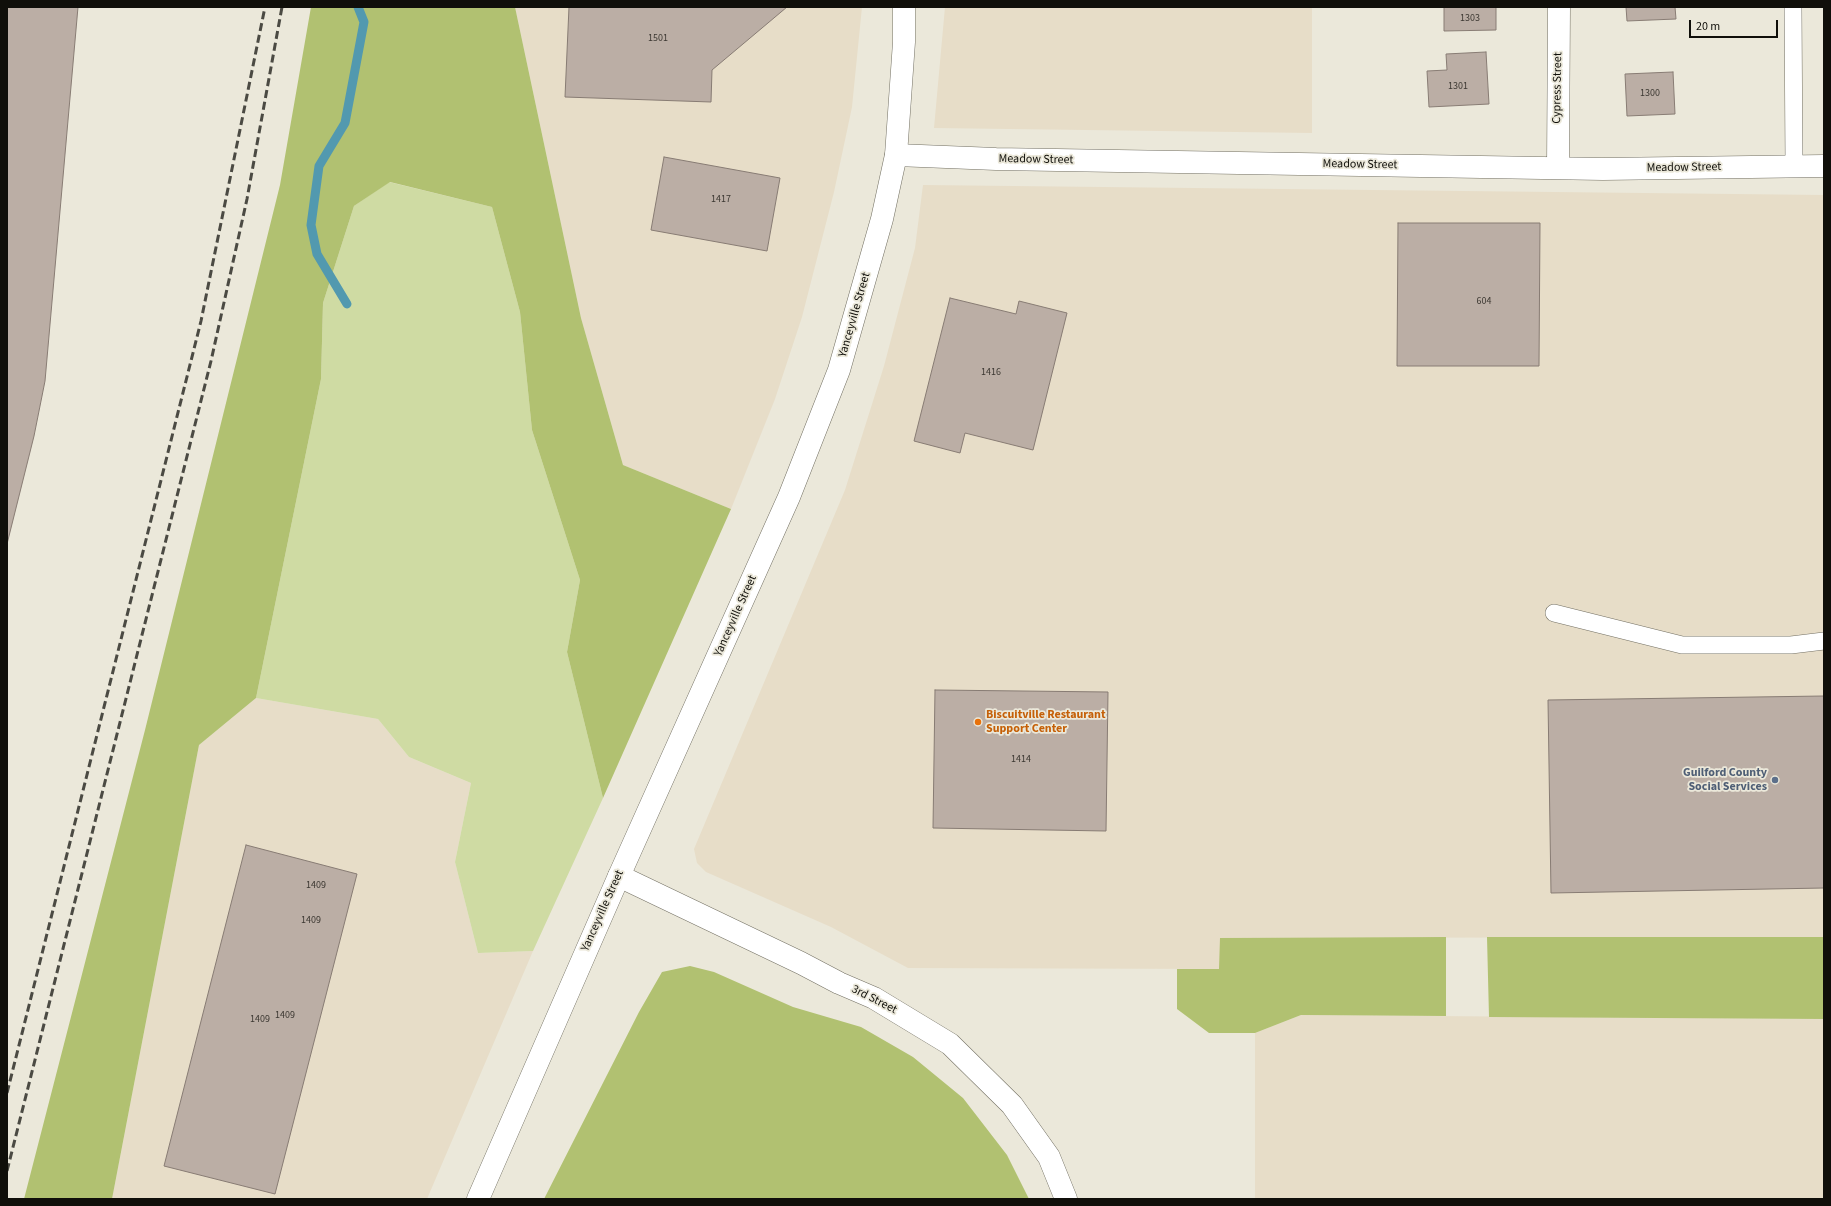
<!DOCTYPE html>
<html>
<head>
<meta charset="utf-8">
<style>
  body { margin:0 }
  #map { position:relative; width:1831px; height:1206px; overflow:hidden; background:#ebe8da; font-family:"Source Sans 3",sans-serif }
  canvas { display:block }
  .frame { position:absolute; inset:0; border:8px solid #100f0a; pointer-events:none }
  .scale { position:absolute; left:1689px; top:20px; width:89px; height:18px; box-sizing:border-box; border:2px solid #100f0a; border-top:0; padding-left:5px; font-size:12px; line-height:14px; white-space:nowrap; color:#100f0a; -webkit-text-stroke:3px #ebe8da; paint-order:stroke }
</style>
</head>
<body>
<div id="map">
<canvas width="1831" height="1206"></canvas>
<div class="frame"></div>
<div class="scale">20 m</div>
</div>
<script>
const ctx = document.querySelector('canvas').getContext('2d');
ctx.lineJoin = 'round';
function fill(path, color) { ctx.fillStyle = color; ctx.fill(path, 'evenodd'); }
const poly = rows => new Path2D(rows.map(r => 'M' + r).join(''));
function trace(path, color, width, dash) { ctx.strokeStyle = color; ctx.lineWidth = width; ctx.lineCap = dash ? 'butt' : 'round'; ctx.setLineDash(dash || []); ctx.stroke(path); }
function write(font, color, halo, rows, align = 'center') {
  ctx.font = font + ' "Source Sans 3",sans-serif'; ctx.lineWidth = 3.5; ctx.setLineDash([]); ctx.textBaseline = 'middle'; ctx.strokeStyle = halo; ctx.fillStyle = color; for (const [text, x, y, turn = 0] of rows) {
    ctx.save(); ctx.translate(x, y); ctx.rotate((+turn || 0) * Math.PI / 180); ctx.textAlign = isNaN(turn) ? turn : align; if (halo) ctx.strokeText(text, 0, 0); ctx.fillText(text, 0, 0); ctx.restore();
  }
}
fill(poly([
  [515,7,862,7,852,107,834,192,802,317,775,399,731,509,623,465,581,318],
  [945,7,1312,7,1312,133,934,128],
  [923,185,1824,195,1824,937,1221,938,1220,969,908,968,831,927,706,872,697,863,694,849,845,490,884,366,915,248],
  [256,698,378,719,409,757,471,783,455,862,478,953,533,951,427,1199,112,1199,199,745],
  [1301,1015,1824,1019,1824,1199,1255,1199,1255,1033]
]), '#e7ddc8');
fill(poly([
  [389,182,492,207,520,312,532,430,580,580,567,652,603,798,533,951,478,953,455,862,471,783,409,757,378,719,256,698,321,379,323,303,354,206]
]), '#cfdba3');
fill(poly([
  [311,7,515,7,581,318,623,465,731,509,603,798,567,652,580,580,532,430,520,312,492,207,390,182,354,206,323,303,321,379,256,698,199,745,112,1199,24,1199,145,730,280,185],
  [1446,937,1446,1016,1301,1015,1255,1033,1209,1033,1177,1009,1177,969,1219,969,1220,938],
  [1487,937,1824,937,1824,1019,1489,1017],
  [690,966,714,972,793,1007,861,1027,913,1057,963,1098,1007,1155,1029,1199,544,1199,639,1012,662,972]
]), '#b1c171');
trace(poly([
  [347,304,317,254,311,225,319,166,345,123,364,22,358,7]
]), '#5299af', 9);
const building = poly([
  [7,7,78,7,45,381,34,436,7,544,7,7],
  [569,7,787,7,712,70,711,102,565,97,569,7],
  [1444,7,1496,7,1496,30,1444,31,1444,7],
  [1626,7,1675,7,1676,19,1627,21,1626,7],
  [1486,52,1489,104,1429,107,1427,71,1447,70,1446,54,1486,52],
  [1673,72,1675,114,1627,116,1625,74,1673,72],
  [664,157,780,178,767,251,651,230,664,157],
  [1398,223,1540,223,1539,366,1397,366,1398,223],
  [950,298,1016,314,1019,301,1067,313,1033,450,965,433,960,453,914,441,950,298],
  [935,690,1108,692,1106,831,933,828,935,690],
  [1824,696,1824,888,1551,893,1548,700,1824,696],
  [246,845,357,874,275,1194,164,1166,246,845]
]);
fill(building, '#bbaea5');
trace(building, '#887c74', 1);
const service = poly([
  [1793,7,1794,166],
  [1554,613,1682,645,1791,645,1824,641]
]);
const minor = poly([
  [896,155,996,159,1603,169,1824,166],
  [1558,168,1559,7]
]);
const tertiary = poly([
  [619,876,801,963,839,983,874,998,950,1044,1012,1105,1049,1157,1066,1199]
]);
const secondary = poly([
  [478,1199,619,876,789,497,839,370,882,219,896,155,904,42,904,7]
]);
trace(service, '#737063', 18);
trace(minor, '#737063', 23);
trace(tertiary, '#737063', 23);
trace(secondary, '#737063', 23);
trace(service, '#fff', 17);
trace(minor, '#fff', 22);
trace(tertiary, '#fff', 22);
trace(secondary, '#fff', 22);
trace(poly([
  [7,1093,201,321,265,7],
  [7,1171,211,361,247,199,282,7]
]), '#4b4a43', 3, [8, 4]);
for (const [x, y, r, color] of [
  [978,722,4,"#e8710a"],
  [1775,780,4,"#5c6f8a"]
]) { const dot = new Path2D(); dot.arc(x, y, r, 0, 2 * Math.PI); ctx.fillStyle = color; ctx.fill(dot); trace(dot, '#ebe8da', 1.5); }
write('10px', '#3b3731', null, [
  ["1303",1470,19],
  ["1501",658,39],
  ["1301",1458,87],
  ["1300",1650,94],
  ["1417",721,200],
  ["604",1484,302],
  ["1416",991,373],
  ["1414",1021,760],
  ["1409",316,886],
  ["1409",311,921],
  ["1409",285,1016],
  ["1409",260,1020]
]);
write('12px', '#100f0a', '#ebe8da', [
  ["Cypress Street",1558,88,-89],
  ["Meadow Street",1036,160,1],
  ["Meadow Street",1360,165,1],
  ["Meadow Street",1684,168,-1],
  ["Yanceyville Street",855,315,-74],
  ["Yanceyville Street",736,616,-66],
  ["Yanceyville Street",603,911,-66],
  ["3rd Street",874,1000,27]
]);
write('bold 12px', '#c56008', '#ebe8da', [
  ["Biscuitville Restaurant",986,715],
  ["Support Center",986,729]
], 'left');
write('bold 12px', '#4e5e75', '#ebe8da', [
  ["Guilford County",1767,773],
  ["Social Services",1767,787]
], 'right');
</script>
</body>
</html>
